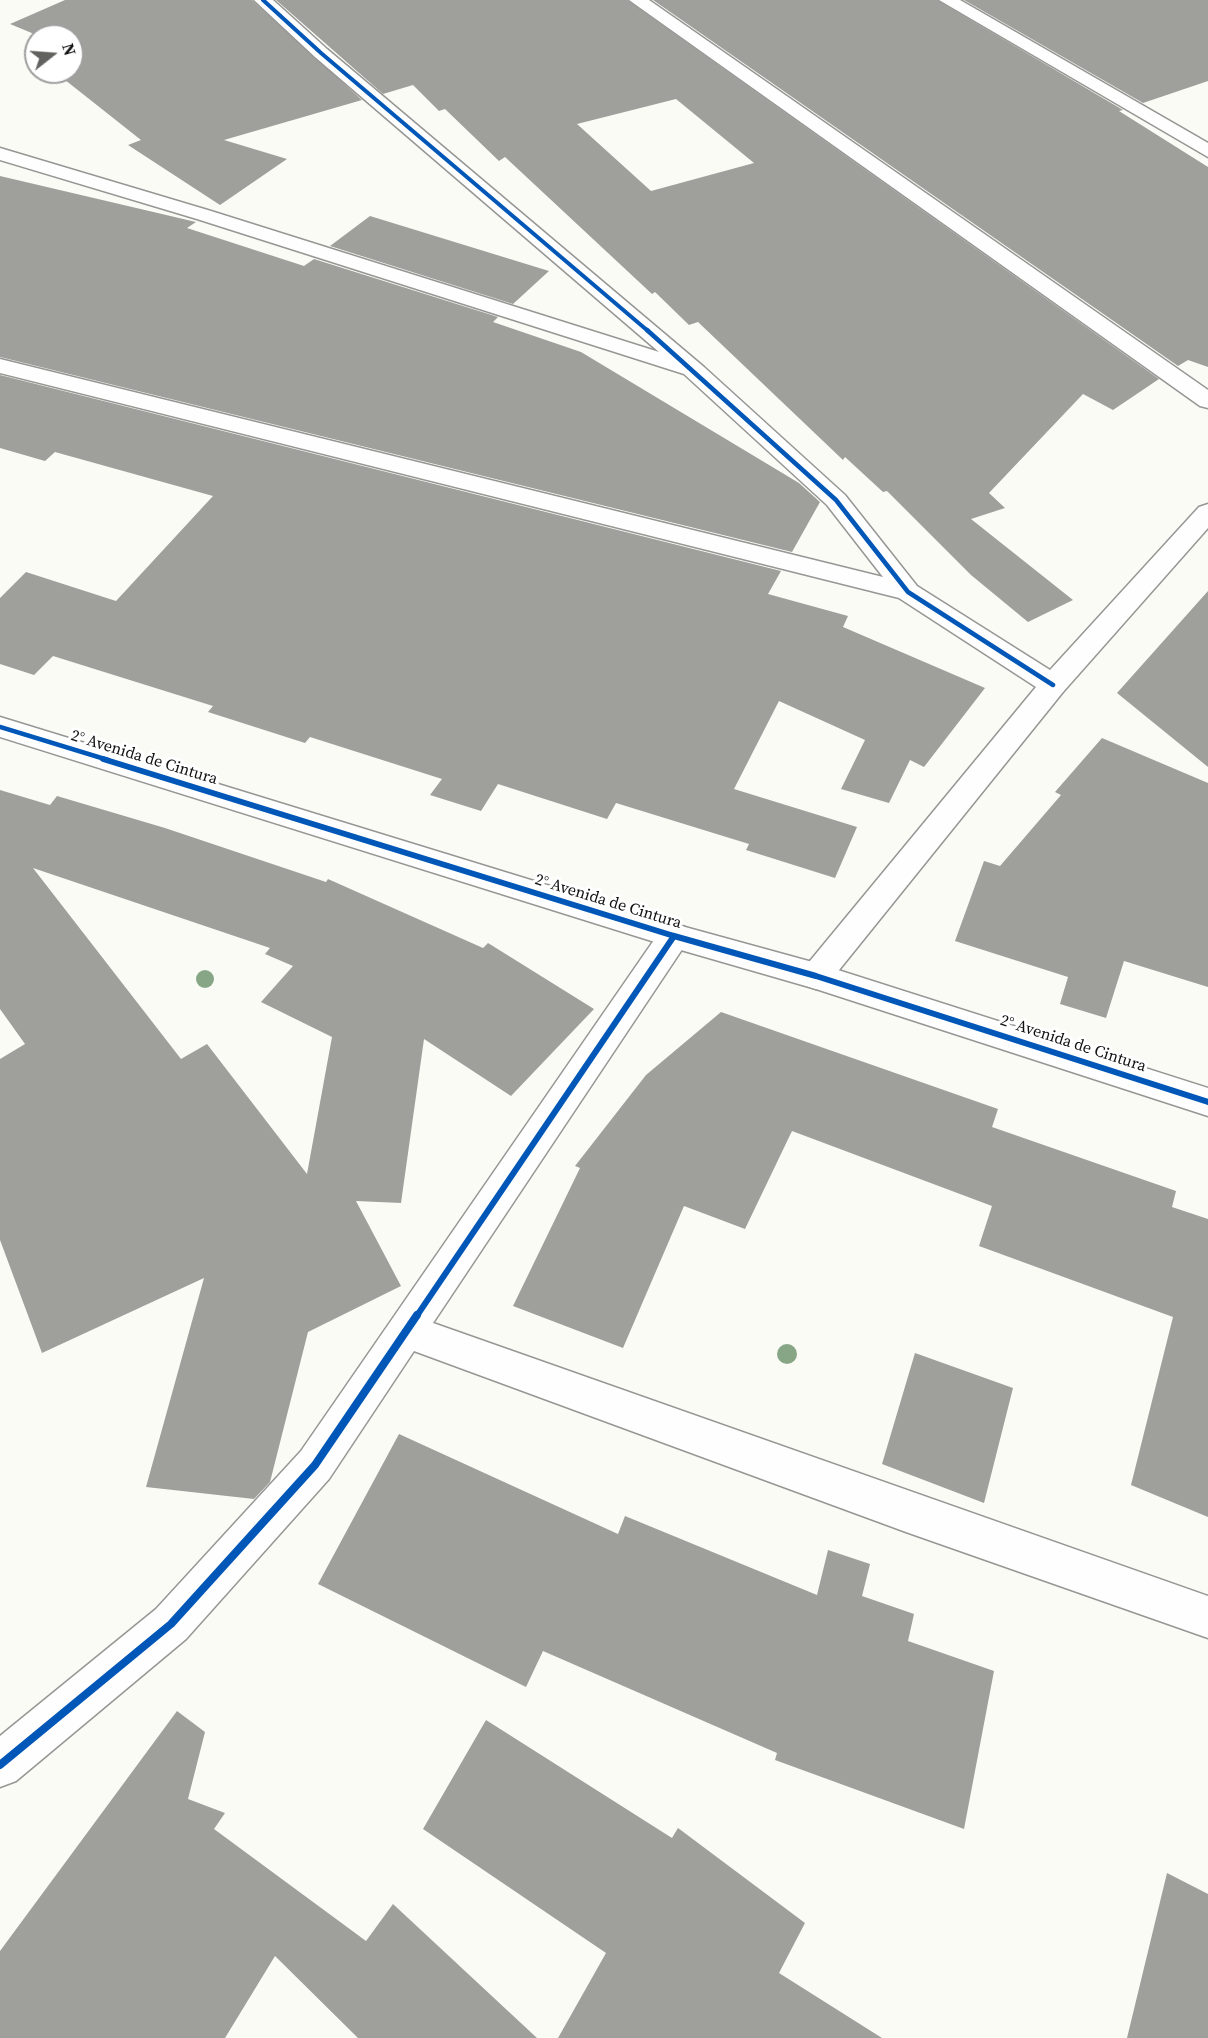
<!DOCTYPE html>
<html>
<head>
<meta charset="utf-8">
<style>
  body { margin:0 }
  #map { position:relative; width:1208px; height:2038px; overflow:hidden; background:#fbfbf6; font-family:"Source Serif 4",serif }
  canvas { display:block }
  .north { position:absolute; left:24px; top:24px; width:60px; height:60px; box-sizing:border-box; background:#fff; border:2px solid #9f9f9f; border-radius:50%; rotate:73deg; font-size:16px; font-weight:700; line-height:24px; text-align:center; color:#101010 }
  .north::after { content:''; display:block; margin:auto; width:21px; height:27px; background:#626260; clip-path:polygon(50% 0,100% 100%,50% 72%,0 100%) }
</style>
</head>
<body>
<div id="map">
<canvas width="1208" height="2038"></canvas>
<div class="north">N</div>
</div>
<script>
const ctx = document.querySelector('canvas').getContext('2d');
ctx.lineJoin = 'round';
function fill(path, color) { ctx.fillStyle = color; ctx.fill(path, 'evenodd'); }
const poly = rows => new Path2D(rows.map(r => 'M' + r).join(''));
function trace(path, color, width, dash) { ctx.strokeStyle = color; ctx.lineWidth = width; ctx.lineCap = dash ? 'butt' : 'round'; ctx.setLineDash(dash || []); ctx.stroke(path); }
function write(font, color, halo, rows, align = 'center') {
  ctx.font = font + ' "Source Serif 4",serif'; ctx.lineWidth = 6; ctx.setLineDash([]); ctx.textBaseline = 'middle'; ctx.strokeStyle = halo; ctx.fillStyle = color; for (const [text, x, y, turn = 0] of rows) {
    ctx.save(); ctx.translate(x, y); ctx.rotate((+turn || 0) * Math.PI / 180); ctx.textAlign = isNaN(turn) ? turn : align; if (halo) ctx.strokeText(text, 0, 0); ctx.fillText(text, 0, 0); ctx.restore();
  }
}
fill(poly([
  [65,0,252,0,362,100,224,140,287,159,220,205,128,145,141,140,55,72,72,72,72,36,39,36,10,24],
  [276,0,627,0,1159,379,1113,410,1083,394,989,493,1005,508,971,519,1073,600,1028,622,971,575,887,491,883,492,845,457,843,460,698,322,689,325,655,292,652,294,505,157,499,161,445,109,439,111,413,85,383,94],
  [676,99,754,163,651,191,577,124],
  [653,0,937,0,1123,110,1119,111,1208,167,1208,367,1188,360,1178,366],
  [964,0,1208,0,1208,81,1143,103],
  [0,176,196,222,187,228,304,266,314,259,498,317,493,322,581,352,799,483,820,502,792,552,0,357],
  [370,216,549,271,513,304,330,246],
  [0,375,781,571,768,594,848,616,843,627,985,688,924,767,910,760,889,803,841,789,865,740,779,701,734,789,857,827,835,878,746,850,749,844,616,803,607,819,498,784,481,811,430,795,442,779,310,737,305,743,208,712,213,706,53,656,34,675,0,664,0,598,26,572,116,601,213,496,55,452,45,461,0,448],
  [1208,591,1208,767,1117,693],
  [1102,738,1208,783,1208,987,1124,961,1106,1018,1060,1004,1068,977,955,941,984,861,1000,866,1061,795,1055,792],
  [0,790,50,805,57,796,165,828,326,882,328,879,483,948,488,943,594,1009,511,1096,424,1039,401,1203,356,1201,401,1286,308,1332,270,1482,254,1499,146,1487,204,1278,42,1353,0,1240,0,1059,25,1044,0,1009],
  [33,868,270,948,265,954,293,966,261,1002,332,1037,307,1174,207,1044,181,1059],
  [721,1012,998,1109,992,1127,1176,1191,1172,1207,1208,1219,1208,1517,1131,1485,1173,1317,979,1246,992,1206,792,1131,745,1229,684,1206,623,1348,513,1306,580,1168,575,1166,646,1075],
  [915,1353,1013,1388,984,1503,882,1464],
  [399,1434,618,1534,625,1516,817,1595,828,1550,870,1564,862,1596,914,1614,908,1641,994,1671,964,1829,775,1760,777,1753,543,1651,526,1687,318,1584],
  [177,1711,205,1732,188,1799,225,1813,214,1829,366,1941,393,1904,537,2038,358,2038,275,1956,225,2038,0,2038,0,1951],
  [486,1720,672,1838,678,1828,805,1923,779,1973,882,2038,558,2038,606,1953,423,1829],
  [1167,1873,1208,1894,1208,2038,1127,2038]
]), '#9f9f9b');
const minor = poly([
  [254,0,273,0,327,49,704,367,845,495,917,586,1050,670,1199,507,1208,504,1208,528,1063,692,827,985,816,989,805,985,800,976,805,967,1036,687,899,598,0,373,0,359,883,577,827,505,684,374,197,219,0,160,0,148,211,211,659,352,315,57,254,0],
  [629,0,649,0,1208,390,1208,408,1200,406,629,0],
  [939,0,960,0,1208,143,1208,157,939,0],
  [674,924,685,927,690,936,685,945,433,1323,1208,1596,1208,1638,906,1532,414,1351,329,1479,186,1639,16,1781,0,1787,0,1736,156,1609,301,1451,663,927,674,924]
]);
const tertiary = poly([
  [0,717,674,924,816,963,1208,1088,1208,1116,816,989,674,948,0,737,0,717]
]);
trace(minor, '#969694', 3);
trace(tertiary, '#969694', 3);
fill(minor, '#fefefe');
fill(tertiary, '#fefefe');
trace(poly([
  [263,0,321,53,648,331]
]), '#0057b8', 4);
trace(poly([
  [647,330,836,500,908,592,1053,685],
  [0,727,108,760]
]), '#0057b8', 4.5);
trace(poly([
  [103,759,674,936,816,976,1208,1102],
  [416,1317,674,936]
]), '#0057b8', 6);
trace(poly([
  [0,1765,171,1624,315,1465,417,1315]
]), '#0057b8', 8);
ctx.fillStyle = '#87a686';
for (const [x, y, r] of [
  [205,979,9],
  [787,1354,10]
]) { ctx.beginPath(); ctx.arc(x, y, r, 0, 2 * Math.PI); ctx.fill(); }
write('16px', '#101010', '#fff', [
  ["2° Avenida de Cintura",144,758,17],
  ["2° Avenida de Cintura",608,902,17],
  ["2° Avenida de Cintura",1073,1044,18]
]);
</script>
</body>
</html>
